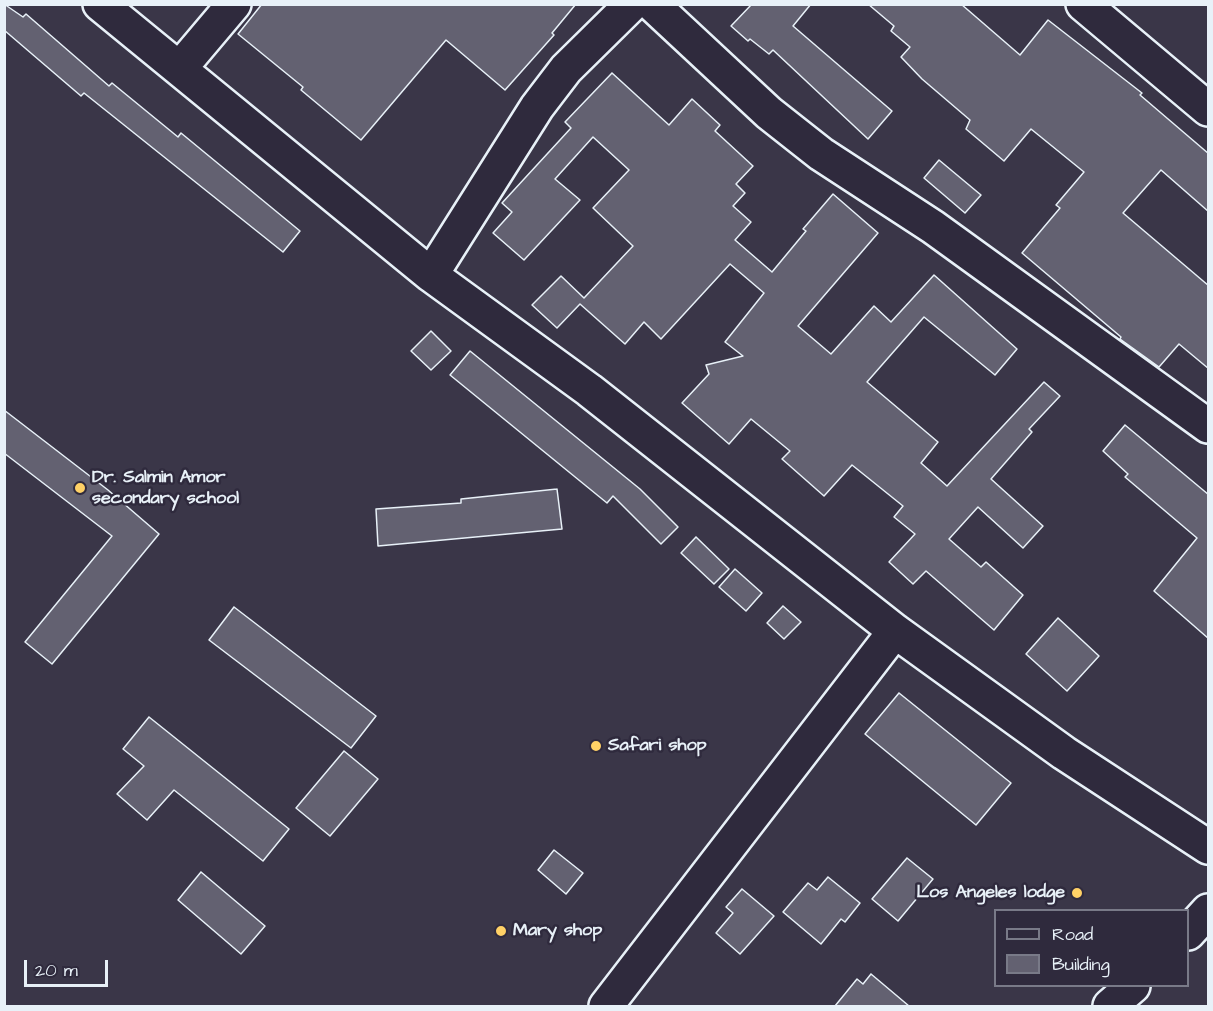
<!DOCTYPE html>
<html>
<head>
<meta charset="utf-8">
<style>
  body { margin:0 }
  #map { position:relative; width:1213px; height:1011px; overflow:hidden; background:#3a3648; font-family:"Architects Daughter",sans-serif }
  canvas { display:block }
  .frame { position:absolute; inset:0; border:6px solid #e8f1f8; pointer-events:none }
  .legend { position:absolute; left:994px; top:909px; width:195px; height:78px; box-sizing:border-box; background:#2f2a3d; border:2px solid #797a88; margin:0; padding:8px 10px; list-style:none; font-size:18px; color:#e8f1f8 }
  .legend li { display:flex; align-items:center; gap:12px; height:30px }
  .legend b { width:30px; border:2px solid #797a88 }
  .scale { position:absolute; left:24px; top:960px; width:84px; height:27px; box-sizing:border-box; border:3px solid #e8f1f8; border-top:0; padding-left:8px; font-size:18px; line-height:21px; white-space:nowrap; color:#e8f1f8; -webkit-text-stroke:4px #2f2a3d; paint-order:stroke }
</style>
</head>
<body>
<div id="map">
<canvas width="1213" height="1011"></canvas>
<div class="frame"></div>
<ul class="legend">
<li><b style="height:8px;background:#2f2a3d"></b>Road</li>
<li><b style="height:16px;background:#636171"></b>Building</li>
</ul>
<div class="scale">20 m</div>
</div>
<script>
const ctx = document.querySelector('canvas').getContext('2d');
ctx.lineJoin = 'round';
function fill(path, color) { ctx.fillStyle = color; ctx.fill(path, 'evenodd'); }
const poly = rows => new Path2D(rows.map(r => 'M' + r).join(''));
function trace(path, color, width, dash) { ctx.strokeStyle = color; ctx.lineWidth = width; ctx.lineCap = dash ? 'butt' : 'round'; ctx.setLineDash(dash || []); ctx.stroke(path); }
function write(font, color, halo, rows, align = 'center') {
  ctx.font = font + ' "Architects Daughter",sans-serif'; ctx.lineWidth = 5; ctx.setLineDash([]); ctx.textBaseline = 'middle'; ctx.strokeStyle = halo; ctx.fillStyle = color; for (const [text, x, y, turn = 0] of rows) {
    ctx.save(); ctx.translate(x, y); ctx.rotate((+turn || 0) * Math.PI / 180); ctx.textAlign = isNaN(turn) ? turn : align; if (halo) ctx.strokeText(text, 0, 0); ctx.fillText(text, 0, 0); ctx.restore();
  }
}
const building = poly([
  [4,4,23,17,26,14,109,86,112,83,178,137,181,133,300,231,283,252,84,93,81,96,4,30,4,4],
  [262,4,576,4,552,33,554,35,505,90,446,40,361,140,301,90,303,87,238,34,262,4],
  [752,4,811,4,793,26,892,111,868,139,773,50,769,54,750,39,748,41,731,26,752,4],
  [868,4,961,4,1020,55,1048,20,1142,93,1140,95,1209,154,1209,212,1161,170,1123,213,1209,286,1209,369,1179,344,1159,367,1120,339,1121,337,1022,253,1060,208,1056,205,1084,172,1031,129,1004,161,966,129,970,120,922,79,901,57,910,47,891,31,894,26,868,4],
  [612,73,669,125,692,99,720,125,715,131,753,166,736,184,745,193,733,206,751,222,735,240,772,272,806,231,803,229,833,194,878,233,798,326,831,354,874,306,891,322,934,275,1017,349,995,375,924,317,867,382,938,442,921,463,947,486,1044,382,1060,396,1029,429,1032,432,991,479,1043,526,1023,548,978,507,949,539,981,567,986,562,1023,595,994,630,926,571,913,584,889,562,915,534,894,517,903,506,852,465,824,496,782,459,790,451,751,419,729,444,682,403,709,374,706,365,743,356,725,342,764,293,730,264,661,339,644,322,625,344,580,304,557,328,532,305,561,276,584,298,633,246,593,208,629,170,593,137,555,179,580,200,524,260,493,233,512,212,502,203,571,128,565,122,612,73],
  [939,160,981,195,965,213,924,178,939,160],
  [431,331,451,351,431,370,411,351,431,331],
  [470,351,640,489,678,527,661,544,613,496,607,503,450,375,470,351],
  [4,410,108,490,159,534,52,664,25,642,112,536,4,453,4,410],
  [1125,425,1209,495,1209,639,1154,591,1197,538,1125,477,1128,474,1103,451,1125,425],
  [557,489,562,529,378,546,376,509,461,503,461,499,557,489],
  [696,537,729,569,714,584,681,553,696,537],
  [735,569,762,593,746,611,719,587,735,569],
  [783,606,801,622,784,639,767,623,783,606],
  [234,607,376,716,351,748,209,640,234,607],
  [1058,618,1099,656,1067,691,1026,654,1058,618],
  [899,693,1011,783,976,825,865,734,899,693],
  [149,717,289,829,263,861,174,790,147,820,117,794,144,766,123,749,149,717],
  [344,751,378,779,330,836,296,808,344,751],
  [554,850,583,873,566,894,538,870,554,850],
  [907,858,933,879,898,921,872,899,907,858],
  [201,872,265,926,241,954,178,900,201,872],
  [828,877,860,903,845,922,841,919,821,944,783,912,808,883,817,890,828,877],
  [742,889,774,916,740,954,716,933,733,913,726,907,742,889],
  [871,974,909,1006,835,1006,857,979,863,984,871,974]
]);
fill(building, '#636171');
trace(building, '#e8f1f8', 1.5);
const minor = poly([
  [100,4,431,275,589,390,895,631,1064,753,1208,847],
  [652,4,769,113,821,154,933,227,1208,426],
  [1083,4,1208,109],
  [180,68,234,4],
  [431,275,537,107,566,69,632,4],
  [1188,933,1208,911],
  [606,1006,895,631],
  [1110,1006,1133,986]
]);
trace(minor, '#e8f1f8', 38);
trace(minor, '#2f2a3d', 33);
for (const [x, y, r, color] of [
  [80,488,6,"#ffd166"],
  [596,746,6,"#ffd166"],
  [1077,893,6,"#ffd166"],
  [501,931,6,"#ffd166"]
]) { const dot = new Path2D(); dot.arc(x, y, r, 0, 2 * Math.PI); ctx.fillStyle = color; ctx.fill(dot); trace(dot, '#2f2a3d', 2); }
write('bold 18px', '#e8f1f8', '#2f2a3d', [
  ["Dr. Salmin Amor",92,478],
  ["secondary school",92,499],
  ["Safari shop",608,746],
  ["Los Angeles lodge",1065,893,"right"],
  ["Mary shop",513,931]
], 'left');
</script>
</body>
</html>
